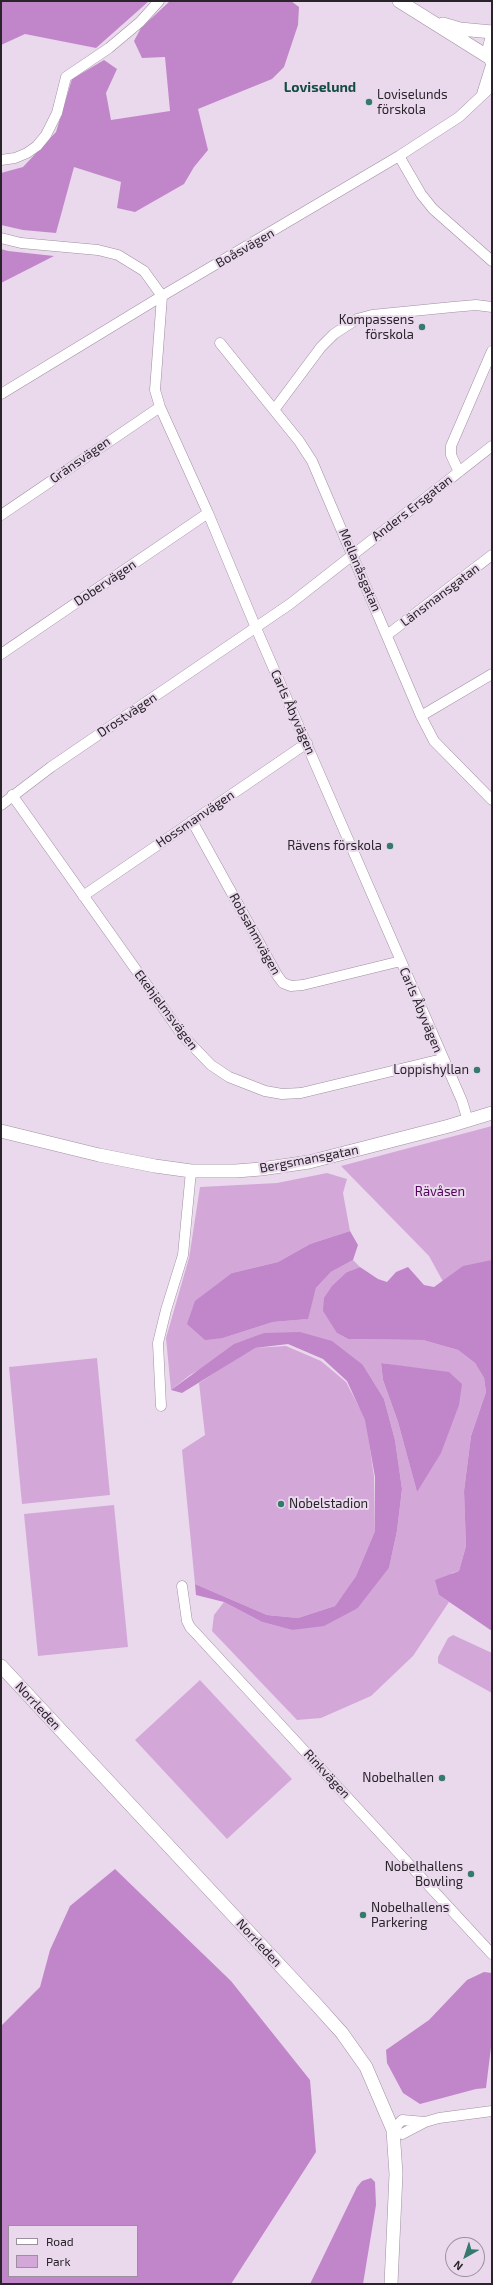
<!DOCTYPE html>
<html>
<head>
<meta charset="utf-8">
<style>
  body { margin:0 }
  #map { position:relative; width:493px; height:2285px; overflow:hidden; background:#ead9ec; font-family:"Exo 2",sans-serif }
  canvas { display:block }
  .frame { position:absolute; inset:0; border:2px solid #29232a; pointer-events:none }
  .legend { position:absolute; left:8px; top:2225px; width:130px; height:52px; box-sizing:border-box; background:#ead9ec; border:1px solid #9d909e; margin:0; padding:5px 7px; list-style:none; font-size:12px; color:#29232a }
  .legend li { display:flex; align-items:center; gap:8px; height:20px }
  .legend b { width:20px; border:1px solid #9d909e }
  .north { position:absolute; left:445px; top:2237px; width:40px; height:40px; box-sizing:border-box; background:#ead9ec; border:1px solid #9d909e; border-radius:50%; rotate:219deg; font-size:11px; font-weight:700; line-height:16px; text-align:center; color:#29232a }
  .north::after { content:''; display:block; margin:auto; width:14px; height:18px; background:#367a6d; clip-path:polygon(50% 0,100% 100%,50% 72%,0 100%) }
</style>
</head>
<body>
<div id="map">
<canvas width="493" height="2285"></canvas>
<div class="frame"></div>
<ul class="legend">
<li><b style="height:5px;background:#fff"></b>Road</li>
<li><b style="height:11px;background:#d3a8d8"></b>Park</li>
</ul>
<div class="north">N</div>
</div>
<script>
const ctx = document.querySelector('canvas').getContext('2d');
ctx.lineJoin = 'round';
function fill(path, color) { ctx.fillStyle = color; ctx.fill(path, 'evenodd'); }
const poly = rows => new Path2D(rows.map(r => 'M' + r).join(''));
function trace(path, color, width, dash) { ctx.strokeStyle = color; ctx.lineWidth = width; ctx.lineCap = dash ? 'butt' : 'round'; ctx.setLineDash(dash || []); ctx.stroke(path); }
function write(font, color, halo, rows, align = 'center') {
  ctx.font = font + ' "Exo 2",sans-serif'; ctx.lineWidth = 4; ctx.setLineDash([]); ctx.textBaseline = 'middle'; ctx.strokeStyle = halo; ctx.fillStyle = color; for (const [text, x, y, turn = 0] of rows) {
    ctx.save(); ctx.translate(x, y); ctx.rotate((+turn || 0) * Math.PI / 180); ctx.textAlign = isNaN(turn) ? turn : align; if (halo) ctx.strokeText(text, 0, 0); ctx.fillText(text, 0, 0); ctx.restore();
  }
}
fill(poly([
  [492,1126,492,1371,429,1256,341,1166],
  [327,1173,347,1179,343,1193,350,1231,310,1244,278,1262,232,1273,223,1338,273,1322,307,1319,316,1288,331,1272,353,1260,360,1267,347,1272,337,1333,348,1339,423,1340,458,1350,475,1363,484,1378,486,1392,471,1436,464,1491,466,1546,459,1571,452,1573,439,1595,449,1602,413,1656,371,1696,321,1718,297,1720,212,1631,214,1615,224,1602,262,1622,292,1630,358,1608,389,1568,397,1531,402,1489,395,1440,384,1399,363,1365,264,1333,190,1375,171,1390,166,1338,189,1258,200,1187,277,1183],
  [381,1363,413,1368,417,1492,398,1422,383,1380],
  [286,1346,321,1361,346,1382,366,1420,374,1477,375,1531,356,1576,335,1606,298,1618,267,1615,195,1584,182,1450,205,1435,199,1383,253,1348],
  [97,1358,110,1495,22,1504,9,1367],
  [114,1505,128,1647,38,1656,24,1514],
  [453,1635,492,1653,492,1693,438,1663,438,1657,448,1638],
  [200,1680,292,1779,227,1839,135,1740]
]), '#d3a8d8');
fill(poly([
  [1,1,149,1,96,48,25,34,1,45],
  [170,1,291,1,299,7,298,25,284,67,272,79,198,109,208,150,194,167,184,184,135,212,117,208,121,182,74,167,56,233,23,230,1,225,1,173,23,167,56,132,72,79,104,60,117,69,106,93,111,120,170,111,165,57,142,58,134,41,141,28],
  [1,249,8,251,54,256,1,283],
  [350,1231,358,1245,353,1260,331,1272,316,1288,308,1319,273,1322,223,1338,205,1340,187,1324,195,1301,232,1273,278,1262,310,1244],
  [492,1260,492,1631,439,1595,435,1580,459,1571,466,1546,464,1491,471,1436,486,1392,484,1378,475,1363,458,1350,423,1340,348,1339,337,1333,323,1311,324,1298,332,1286,347,1272,360,1267,378,1279,387,1282,396,1272,408,1267,424,1285,434,1287,463,1266],
  [300,1332,332,1341,363,1365,384,1399,395,1440,402,1489,397,1531,389,1568,358,1608,324,1626,292,1630,262,1622,224,1602,196,1595,195,1584,267,1615,298,1618,335,1606,356,1576,375,1531,375,1477,365,1420,347,1381,323,1359,288,1344,255,1348,182,1393,171,1390,234,1344,264,1333],
  [381,1363,449,1372,462,1384,459,1405,441,1453,417,1492,398,1422,383,1380],
  [115,1869,231,1981,310,2080,316,2152,231,2284,1,2284,1,2026,40,1987,50,1950,70,1906],
  [9,2226,137,2226,137,2276,9,2276],
  [484,1972,492,1973,492,2039,486,2088,476,2089,420,2104,403,2093,387,2063,386,2050,429,2020,467,1980],
  [371,2178,375,2182,376,2205,363,2284,310,2284,357,2187,362,2181]
]), '#c186c9');
const minor = poly([
  [482,94,492,62],
  [399,156,421,194,433,209,492,261],
  [1,160,15,158,27,153,37,146,46,135,57,113,66,77,109,48,140,22,159,1],
  [1,238,21,243,98,250,118,255,144,271,162,296,155,390,160,407,208,513,256,628,462,1101,468,1121],
  [220,343,299,441,312,461,421,716,434,741,492,800],
  [1,394,162,296,399,156,459,117,492,86],
  [274,410,321,347,334,334,357,319,372,315,453,307,476,305,492,307],
  [459,472,451,455,451,446,492,351],
  [1,515,160,407],
  [387,635,492,555],
  [1,654,208,513],
  [421,716,492,674],
  [12,795,183,1036,211,1065,229,1077,265,1091,282,1094,301,1093,442,1059],
  [1,805,51,767,290,604,492,446],
  [192,821,277,975,283,983,291,986,303,985,401,961],
  [83,896,307,743],
  [161,1406,158,1343,166,1310,183,1255,191,1171],
  [182,1586,187,1621,190,1627,492,1954],
  [425,2122,402,2120,393,2130,402,2134,425,2122,439,2118,492,2111]
]);
const tertiary = poly([
  [399,1,490,58],
  [443,24,460,29,492,32],
  [492,38,489,49,492,63],
  [1,1131,99,1155,155,1166,191,1171,236,1171,261,1169,309,1162,449,1126,492,1113],
  [1,1666,315,2003,342,2033,366,2067,393,2130,396,2174,391,2284]
]);
trace(minor, '#9f8fa0', 11);
trace(tertiary, '#9f8fa0', 14);
trace(minor, '#fff', 10);
trace(tertiary, '#fff', 13);
for (const [x, y, r, color] of [
  [369,102,4,"#367a6d"],
  [422,327,4,"#367a6d"],
  [390,846,4,"#367a6d"],
  [477,1070,4,"#367a6d"],
  [281,1504,4,"#367a6d"],
  [442,1778,4,"#367a6d"],
  [471,1874,4,"#367a6d"],
  [363,1915,4,"#367a6d"]
]) { const dot = new Path2D(); dot.arc(x, y, r, 0, 2 * Math.PI); ctx.fillStyle = color; ctx.fill(dot); trace(dot, '#ead9ec', 1.5); }
write('13px', '#29232a', '#ead9ec', [
  ["Loviselunds",377,95,"left"],
  ["förskola",377,110,"left"],
  ["Kompassens",414,320],
  ["förskola",414,335],
  ["Rävens förskola",382,846],
  ["Loppishyllan",469,1070],
  ["Nobelstadion",289,1504,"left"],
  ["Nobelhallen",434,1778],
  ["Nobelhallens",463,1867],
  ["Bowling",463,1882],
  ["Nobelhallens",371,1908,"left"],
  ["Parkering",371,1923,"left"]
], 'right');
write('13px', '#29232a', '#ead9ec', [
  ["Boåsvägen",245,248,-30],
  ["Gränsvägen",80,460,-35],
  ["Anders Ersgatan",412,508,-38],
  ["Mellanåsgatan",360,570,67],
  ["Dobervägen",105,583,-34],
  ["Länsmansgatan",440,595,-37],
  ["Carls Åbyvägen",293,712,66],
  ["Drostvägen",127,715,-34],
  ["Hossmanvägen",195,819,-34],
  ["Robsahmvägen",255,934,61],
  ["Ekehjelmsvägen",166,1010,53],
  ["Carls Åbyvägen",421,1010,67],
  ["Bergsmansgatan",309,1159,-11],
  ["Norrleden",38,1706,47],
  ["Rinkvägen",327,1774,47],
  ["Norrleden",259,1943,47]
]);
write('13px', '#51045b', '#ead9ec', [
  ["Rävåsen",440,1192]
]);
write('bold 14px', '#144d43', '#ead9ec', [
  ["Loviselund",320,87]
]);
</script>
</body>
</html>
